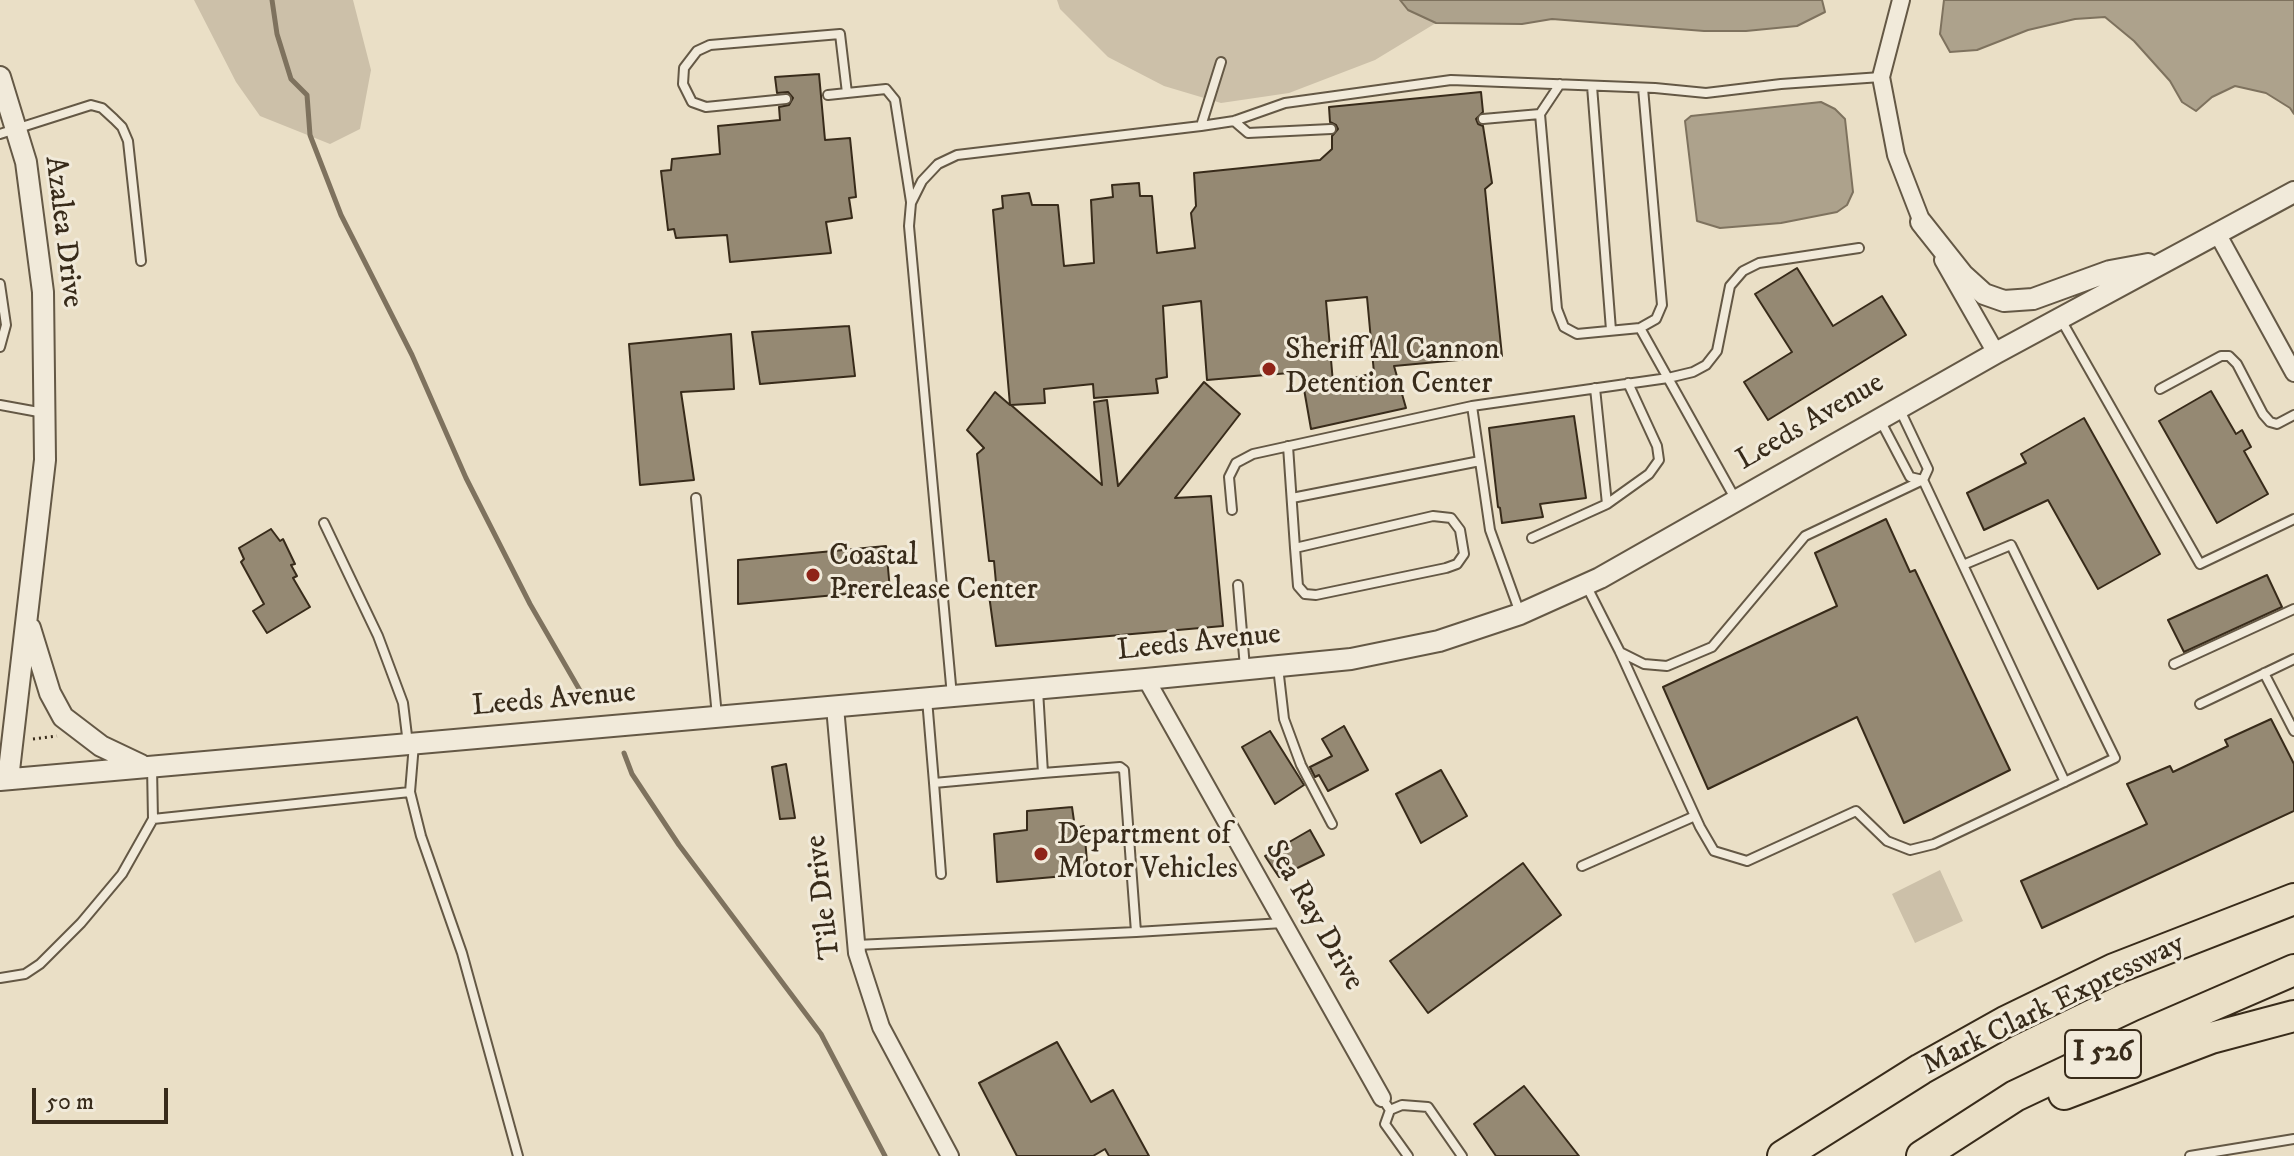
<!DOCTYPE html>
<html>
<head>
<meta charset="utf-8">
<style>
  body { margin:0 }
  #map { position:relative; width:2294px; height:1156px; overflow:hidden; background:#eadfc6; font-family:"IM FELL DW Pica",serif }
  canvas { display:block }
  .scale { position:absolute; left:32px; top:1088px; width:136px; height:36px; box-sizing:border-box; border:4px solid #382b1a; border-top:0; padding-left:10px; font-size:24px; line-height:28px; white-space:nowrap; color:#382b1a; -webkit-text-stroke:6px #f1eada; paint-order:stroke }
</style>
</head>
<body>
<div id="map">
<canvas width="2294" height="1156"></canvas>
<div class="scale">50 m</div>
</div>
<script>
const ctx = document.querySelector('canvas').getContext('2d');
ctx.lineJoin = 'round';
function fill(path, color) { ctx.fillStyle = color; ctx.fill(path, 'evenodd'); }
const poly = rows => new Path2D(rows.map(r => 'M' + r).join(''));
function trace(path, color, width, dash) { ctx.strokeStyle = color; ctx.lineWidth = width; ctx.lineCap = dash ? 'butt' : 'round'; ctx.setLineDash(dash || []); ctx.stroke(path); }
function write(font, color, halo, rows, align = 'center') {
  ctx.font = font + ' "IM FELL DW Pica",serif'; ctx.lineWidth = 6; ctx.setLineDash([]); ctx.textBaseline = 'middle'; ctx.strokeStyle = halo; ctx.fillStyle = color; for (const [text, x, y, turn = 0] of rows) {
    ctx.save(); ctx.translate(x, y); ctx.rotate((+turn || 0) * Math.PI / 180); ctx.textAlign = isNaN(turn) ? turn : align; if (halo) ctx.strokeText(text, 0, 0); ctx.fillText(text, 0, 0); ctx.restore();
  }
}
fill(poly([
  [194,0,353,0,371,70,360,129,330,144,260,116,236,82],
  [1057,0,1400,0,1408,10,1436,23,1375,60,1289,93,1221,103,1164,86,1108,57,1060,9],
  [1940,870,1963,921,1915,943,1892,894]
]), '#ccc0a9');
const water = poly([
  [1400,0,1822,0,1825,12,1797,26,1746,31,1704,31,1552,19,1522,24,1436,23,1408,10,1400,0],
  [1944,0,2294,0,2294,114,2290,108,2266,93,2235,86,2212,97,2196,111,2182,102,2170,81,2134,41,2105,17,2075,19,2028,30,1977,50,1950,52,1940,34,1944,0],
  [1821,102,1835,109,1845,119,1853,192,1847,205,1837,212,1781,223,1720,228,1697,221,1685,121,1691,116,1821,102]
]);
fill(water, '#ada28c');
trace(water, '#7e725e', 2);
trace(poly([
  [272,0,277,34,291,79,307,95,310,135,341,215,412,355,466,478,530,604,582,694],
  [624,753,632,774,679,845,821,1034,885,1156]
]), '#7e725e', 5);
const building = poly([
  [819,74,825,140,850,138,856,197,849,198,852,218,826,222,831,253,730,262,727,235,676,238,674,229,668,230,661,171,671,170,672,159,720,154,718,126,780,120,779,107,789,105,793,98,788,92,777,93,775,77,819,74],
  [1481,92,1483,112,1476,119,1478,124,1483,126,1492,183,1485,189,1502,356,1394,366,1406,408,1311,429,1301,372,1207,380,1201,301,1163,306,1167,377,1156,379,1158,393,1094,398,1093,384,1044,389,1045,403,1011,405,1102,485,1094,402,1107,400,1118,486,1204,382,1240,414,1175,498,1211,496,1223,626,996,646,989,595,997,594,994,561,989,561,977,454,984,448,967,430,995,392,1010,405,993,210,1003,208,1002,196,1029,193,1032,205,1058,205,1064,266,1094,263,1091,200,1113,197,1112,185,1139,183,1140,196,1152,196,1157,253,1195,248,1191,213,1196,206,1194,173,1320,160,1332,149,1332,136,1338,129,1336,125,1330,122,1329,107,1481,92],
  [1367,297,1374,373,1333,383,1326,301,1367,297],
  [1797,268,1833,326,1882,296,1906,335,1768,420,1744,382,1792,352,1755,294,1797,268],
  [849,326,855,376,760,384,752,332,849,326],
  [731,334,734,389,681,392,694,480,640,485,629,344,731,334],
  [2211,391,2236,434,2242,430,2251,447,2244,451,2268,494,2217,523,2159,421,2211,391],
  [1574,416,1586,498,1540,504,1543,517,1502,523,1500,508,1498,507,1489,428,1574,416],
  [2084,418,2160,554,2098,589,2048,500,1984,530,1967,493,2026,463,2021,454,2084,418],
  [1886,519,1910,572,1915,570,2010,770,1904,823,1857,717,1708,789,1663,687,1837,606,1815,553,1886,519],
  [271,529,280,541,283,539,295,564,291,565,297,576,293,578,310,607,267,633,253,611,264,604,241,562,244,559,239,548,271,529],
  [886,546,890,590,738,604,738,560,886,546],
  [2267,575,2282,607,2184,652,2168,620,2267,575],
  [2271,719,2294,764,2294,811,2042,928,2021,881,2147,824,2127,784,2170,766,2173,772,2228,746,2225,740,2271,719],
  [1344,726,1368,770,1328,791,1319,775,1315,777,1310,767,1332,756,1322,739,1344,726],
  [1270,731,1304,785,1275,804,1242,747,1270,731],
  [786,764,795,818,780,819,772,767,786,764],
  [1441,770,1467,816,1421,843,1396,794,1441,770],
  [1072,807,1075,828,1084,826,1088,874,997,882,994,834,1027,830,1027,811,1072,807],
  [1310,830,1324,855,1279,877,1265,856,1310,830],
  [1523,863,1561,915,1428,1013,1390,961,1523,863],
  [1057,1042,1091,1102,1113,1090,1149,1156,1109,1156,1105,1149,1093,1156,1017,1156,979,1083,1057,1042],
  [1524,1086,1579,1156,1496,1156,1474,1124,1524,1086]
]);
fill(building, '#958973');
trace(building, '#382b1a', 2);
const service = poly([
  [1560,84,1540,114,1557,309,1564,327,1577,334,1640,328,1656,319,1662,305,1643,88],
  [1592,86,1611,330],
  [828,95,847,93],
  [786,99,706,107,692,102,683,84,684,68,697,51,710,45,840,34,847,93,886,89,895,100,911,202],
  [1483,119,1540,114],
  [1234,121,1248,133,1331,129],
  [1201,126,1221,62],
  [0,134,91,105,102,108,114,119,122,127,128,141,141,261],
  [0,284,6,325,0,347],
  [2060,318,2200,564,2294,519],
  [1640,328,1736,500],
  [1595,388,1607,504],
  [2160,389,2221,356,2229,356,2237,364,2263,414,2270,422,2277,424,2294,415],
  [0,405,44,413],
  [1880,420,1910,477,1923,480,1928,469,1899,408],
  [1288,446,1295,548,1298,586,1305,594,1316,595,1446,568,1457,564,1464,554,1460,530,1451,518,1433,516,1295,548],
  [696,498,717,716],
  [1292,498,1480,461],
  [1232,510,1229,477,1236,463,1253,454,1472,406],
  [324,523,378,636,403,703,408,744],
  [1532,538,1607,504,1649,474,1659,460,1657,446,1628,383],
  [1963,565,2065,782],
  [1238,585,1245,668],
  [1586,585,1620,652,1700,827,1714,851,1747,861,1856,811,1887,841,1910,850,1934,844,2115,758,2011,545,1963,565,1923,480,1805,536,1712,647,1667,666,1644,664,1620,652],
  [1520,613,1490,530,1472,406,1668,378,1693,372,1706,365,1717,351,1730,286,1743,271,1759,263,1859,248],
  [2174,664,2294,609],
  [1278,667,1284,719,1301,765,1332,824],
  [2264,673,2294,731],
  [952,696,909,226,911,203,922,181,938,164,957,155,1201,126,1234,121,1285,103,1451,80,1655,88,1706,93,1781,84,1881,77],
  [927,699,934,783,1043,773],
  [2200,704,2294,659],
  [414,744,410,792,421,836,462,953,518,1156],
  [934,783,941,874],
  [153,819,410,792],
  [1582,866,1695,816],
  [1136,932,1283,923],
  [856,945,1136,932,1124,770,1120,767,1043,773,1038,690],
  [0,978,25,974,40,964,81,923,122,874,153,819,152,767],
  [1382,1098,1390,1110,1402,1105,1428,1107,1462,1156],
  [1390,1110,1385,1124,1408,1156],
  [2190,1156,2294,1139]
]);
const minor = poly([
  [1901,0,1881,77,1896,155,1925,230],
  [2217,233,2294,373],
  [1943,260,1996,353],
  [1146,679,1382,1098],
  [835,707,857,953,881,1027,950,1156]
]);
const tertiary = poly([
  [0,77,26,162,43,292,45,460,8,779],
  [1921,222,1963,275,1984,294,2004,301,2033,299,2110,271,2148,264],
  [30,628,50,693,63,717,101,746,141,765],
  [0,780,1146,679,1351,659,1439,641,1520,614,1600,578,1996,353,2294,192]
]);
const motorway = poly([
  [2064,1094,2211,1038,2294,1016],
  [1783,1156,1921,1069,2005,1022,2114,969,2294,899],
  [1922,1156,2015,1096,2144,1035,2294,970]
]);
trace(service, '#645845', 12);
trace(minor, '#645845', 20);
trace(tertiary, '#645845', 24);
trace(motorway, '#382b1a', 34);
trace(poly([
  [33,739,57,736]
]), '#382b1a', 3, [2, 4]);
trace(service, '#f1eada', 8);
trace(minor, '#f1eada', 16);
trace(tertiary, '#f1eada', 20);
trace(motorway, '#eadfc6', 30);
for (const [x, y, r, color] of [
  [1269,369,8,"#8f2418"],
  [813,575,8,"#8f2418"],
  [1041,854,8,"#8f2418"]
]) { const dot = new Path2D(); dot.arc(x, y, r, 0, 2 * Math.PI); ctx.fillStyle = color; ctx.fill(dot); trace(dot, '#f1eada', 3); }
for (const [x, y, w] of [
  [2103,1054,76]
]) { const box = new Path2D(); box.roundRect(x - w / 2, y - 24, w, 48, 6); ctx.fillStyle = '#f1eada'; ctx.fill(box); trace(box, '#382b1a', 2); }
write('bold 28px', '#382b1a', null, [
  ["I 526",2103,1054]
]);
write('30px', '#382b1a', '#f1eada', [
  ["Azalea Drive",62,232,83],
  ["Leeds Avenue",1811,423,-30],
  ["Leeds Avenue",1199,644,-6],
  ["Leeds Avenue",554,701,-5],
  ["Tile Drive",825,897,-97],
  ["Sea Ray Drive",1313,916,60],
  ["Mark Clark Expressway",2054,1006,-26]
]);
write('30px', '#382b1a', '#f1eada', [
  ["Sheriff Al Cannon",1285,352],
  ["Detention Center",1285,386],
  ["Coastal",829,558],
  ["Prerelease Center",829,592],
  ["Department of",1057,837],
  ["Motor Vehicles",1057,871]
], 'left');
</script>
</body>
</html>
